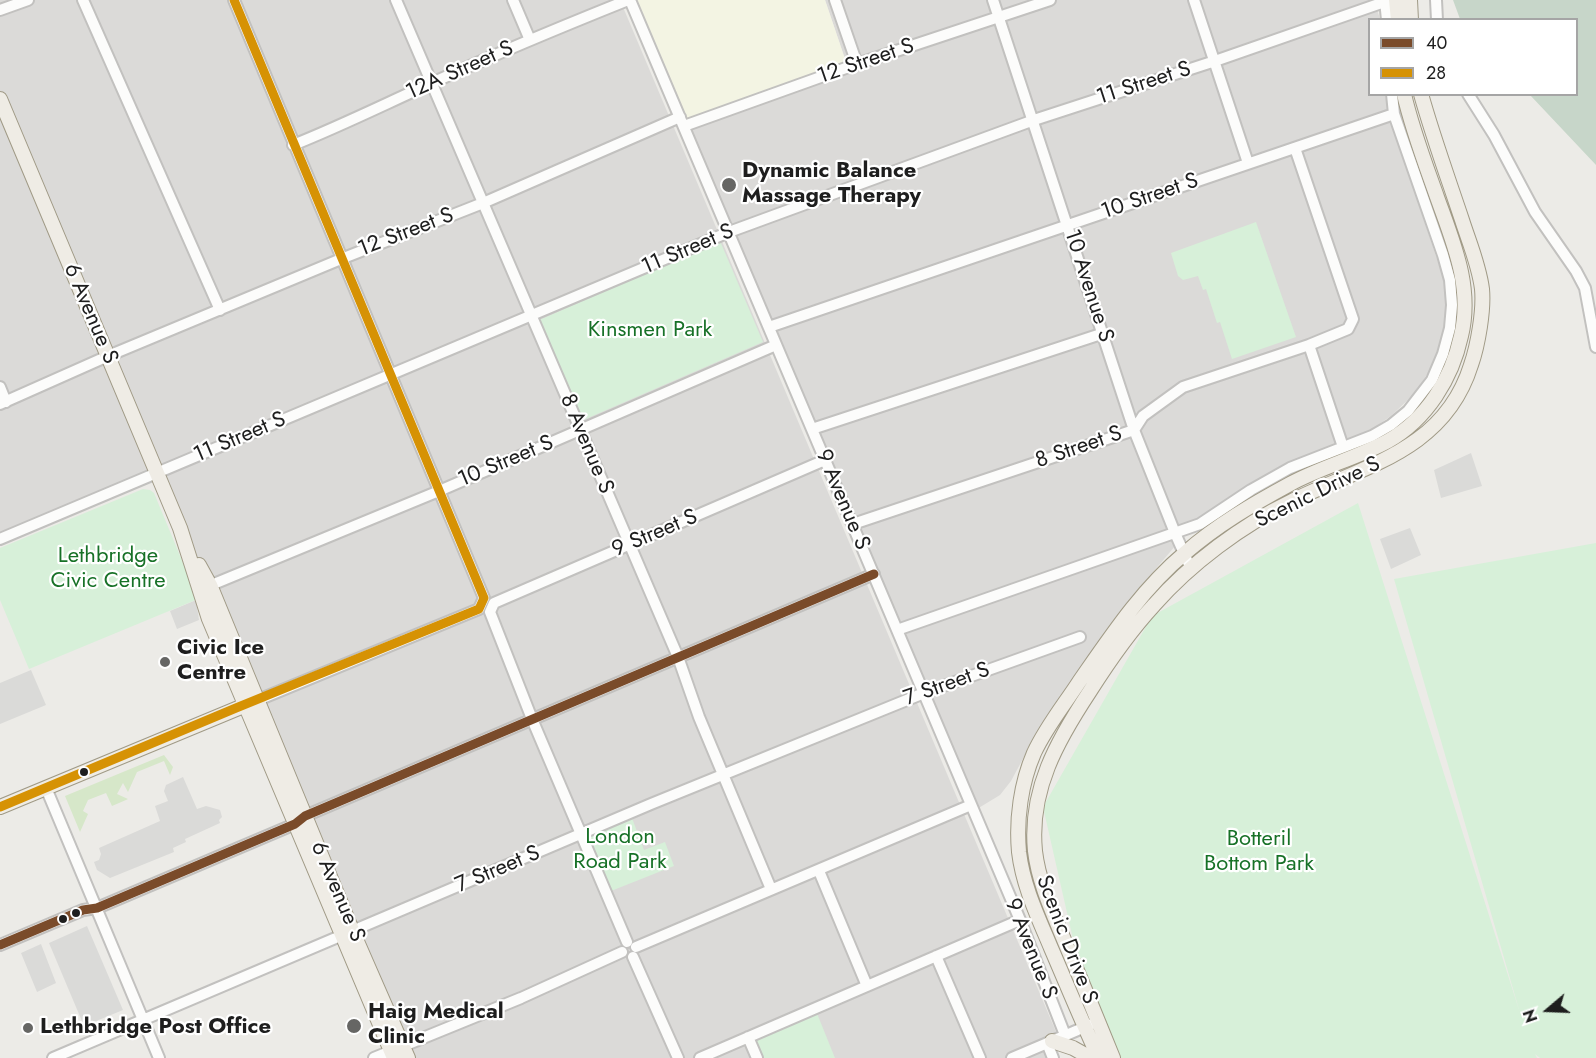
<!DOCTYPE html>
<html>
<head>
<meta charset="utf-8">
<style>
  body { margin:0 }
  #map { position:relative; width:1596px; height:1058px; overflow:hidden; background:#ecebe7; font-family:Jost,sans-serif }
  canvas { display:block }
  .legend { position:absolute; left:1368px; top:18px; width:210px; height:78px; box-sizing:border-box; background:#fff; border:2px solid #a5a5a5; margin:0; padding:8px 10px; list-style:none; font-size:18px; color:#1e1e1e }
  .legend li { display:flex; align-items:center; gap:12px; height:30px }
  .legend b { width:30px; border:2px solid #a5a5a5 }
  .north { position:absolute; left:1518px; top:980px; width:60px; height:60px; -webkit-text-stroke:4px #fff; paint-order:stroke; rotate:251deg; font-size:16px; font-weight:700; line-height:24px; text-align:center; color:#1e1e1e }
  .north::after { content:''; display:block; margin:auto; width:21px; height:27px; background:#1e1e1e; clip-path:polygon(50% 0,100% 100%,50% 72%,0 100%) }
</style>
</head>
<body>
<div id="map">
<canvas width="1596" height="1058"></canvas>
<ul class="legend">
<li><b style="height:8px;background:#7a4b2a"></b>40</li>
<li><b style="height:8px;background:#d69204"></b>28</li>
</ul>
<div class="north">N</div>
</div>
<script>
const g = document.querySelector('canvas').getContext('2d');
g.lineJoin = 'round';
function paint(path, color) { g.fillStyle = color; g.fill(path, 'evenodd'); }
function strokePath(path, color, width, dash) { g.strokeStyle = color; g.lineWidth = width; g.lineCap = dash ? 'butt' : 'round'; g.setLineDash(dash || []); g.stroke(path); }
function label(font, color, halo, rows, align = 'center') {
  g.font = font + ' Jost,sans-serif'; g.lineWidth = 4.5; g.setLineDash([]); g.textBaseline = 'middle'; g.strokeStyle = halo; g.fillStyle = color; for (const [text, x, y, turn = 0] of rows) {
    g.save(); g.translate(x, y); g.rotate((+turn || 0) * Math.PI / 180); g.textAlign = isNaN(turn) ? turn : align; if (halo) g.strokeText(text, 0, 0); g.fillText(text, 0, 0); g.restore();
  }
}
const residential = new Path2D(`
  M0,0h620l442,1046 -6,4 3,8h-646l-202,-472 -10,3 -44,-116 -157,66z
  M825,0h549l6,19 -10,1v74l15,1 7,29 52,156 3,30 -5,30 -11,28 -15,24 -24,23 -18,13 -85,37 -46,24 -45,30 -61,72 -35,47 -62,89 -29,54 -11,14 -23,14 -289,-688 157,-62z`);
const education = new Path2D(`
  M637,0h188l20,59v5l-157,57z`);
const religious = new Path2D(`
  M1471,453l11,33 -41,12 -7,-28z
  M1410,528l11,27 -30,14 -11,-30z
  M196,600l3,20 -22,9 -7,-18z
  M31,670l15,35 -46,19v-41z
  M183,777l14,32 9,-3 14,4 2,7 -3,3 1,3 -35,16 1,3 -13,6 1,4 -64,26 -13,-8 -3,-8 5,-2 2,-6 -2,-6 61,-27 -5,-15 13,-5 -4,-10 2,-6z
  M87,926l36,84 -39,16 -35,-83z
  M41,944l15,39 -19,9 -16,-39z`);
const grass = new Path2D(`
  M164,755l9,12 -3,8 -6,-14 -27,11 -9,20 -5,-9 -6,11 11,5 -2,1 -14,6 -6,-13 -18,7 -5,11 5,3 -8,18 -15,-36z`);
const cemetery = new Path2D(`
  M1453,0h143v165l-66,-70 46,-1v-74l-116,-1z`);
const park = new Path2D(`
  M1256,222l40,115 -64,22 -12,-37 -3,1 -11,-34 -3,1 -5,-14 -15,4 -5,-4 -7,-23z
  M720,241l43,101 -182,79 -44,-100z
  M143,489l7,1 4,3 44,106 -169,70 -29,-69v-52z
  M1358,503l162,510 -126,-434 202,-36v515h-56l-5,-4 2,4h-437l-57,-251 109,-191z
  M632,818l12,32 21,-8 9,24 -63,25 -22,-56z
  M816,1011l19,47h-72l-8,-20z`);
const minor = new Path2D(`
  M83,0l137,310
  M234,0l250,598 -5,11 -221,91
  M396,0l282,657 21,60 72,172
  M513,0l17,40
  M630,0l390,920 45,115
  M835,0l22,64
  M993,0l141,430 41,103 16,36
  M1194,0l54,163
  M1385,0l2,20
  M1436,0l1,20
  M0,10l28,-10
  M1468,94l26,41 41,77 41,59 9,17 11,59
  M684,126l173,-62 193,-64
  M293,145c48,-19 94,-42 141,-63 64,-29 129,-56 194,-82
  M769,327l625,-213
  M1309,345l34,102
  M0,387l6,15
  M0,404l108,-48 233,-97 142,-56 197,-86
  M812,429l292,-96
  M853,524l281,-94 9,-14 40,-29 126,-42 39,-16 5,-10 -58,-171
  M0,539l729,-307 305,-112 181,-59 175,-61
  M204,588l235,-97 337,-146
  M897,630l303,-106 51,-34 39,-22 82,-32 19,-11 17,-14 24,-31 11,-26 7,-26 2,-23 -2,-25 -7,-25 -49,-141 -2,-20
  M46,788l113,270
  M819,871l48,115
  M627,942l-95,-223 -42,-107 4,-9 331,-143
  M0,945l83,-35 14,-2 198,-84 10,-8 569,-242
  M636,947l335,-142
  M936,956l44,102
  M633,957l45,101
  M748,1037l9,21
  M1047,1043l6,15
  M53,1058l598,-254 273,-111 156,-56
  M374,1058l147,-60 101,-46
  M700,1058l320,-138
  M1012,1058l80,-34`);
const major = new Path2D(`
  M1396,0l2,20
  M1410,0l1,20
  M0,99l180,429 29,91 185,439
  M199,565l11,20 142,345 56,128
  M0,807l253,-105
  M1052,1041l21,7 18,10
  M1099,1058c-17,-36 -32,-73 -48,-110 -13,-31 -28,-62 -32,-96 -3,-33 2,-69 15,-99 12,-26 30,-48 45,-71 32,-46 63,-93 106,-129 32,-28 68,-49 105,-69 31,-17 67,-26 98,-43 39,-22 64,-63 73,-105 12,-49 -8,-94 -24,-139 -12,-34 -25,-68 -33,-103
  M1113,1058c-15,-37 -30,-74 -46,-111 -12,-30 -28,-62 -32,-96 -6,-61 22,-110 55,-160 19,-30 40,-60 64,-86 36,-41 88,-80 138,-104 70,-35 152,-49 179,-136 7,-20 13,-55 11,-76 -3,-24 -13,-47 -20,-69 -14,-42 -29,-83 -41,-126`);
const bus1 = new Path2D(`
  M0,945l83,-35 14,-2 198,-84 10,-8 569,-242`);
const bus2 = new Path2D(`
  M0,807l236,-99 243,-99 5,-11 -250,-598`);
const markers = [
  [729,185,8,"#666664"],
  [165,662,6,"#666664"],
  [84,772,5,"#1e1e1e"],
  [76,913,5,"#1e1e1e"],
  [63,919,5,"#1e1e1e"],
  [354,1026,8,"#666664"],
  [28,1028,6,"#666664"]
];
const streetNames = [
  ["12 Street S",866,62,-19],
  ["12A Street S",460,71,-24],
  ["11 Street S",1144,84,-18],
  ["10 Street S",1150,197,-19],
  ["12 Street S",406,233,-21],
  ["11 Street S",688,250,-23],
  ["10 Avenue S",1088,286,72],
  ["6 Avenue S",90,314,67],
  ["11 Street S",240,438,-23],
  ["8 Avenue S",586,444,67],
  ["8 Street S",1079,448,-19],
  ["10 Street S",506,462,-23],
  ["Scenic Drive S",1318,493,-26],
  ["9 Avenue S",842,500,67],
  ["9 Street S",655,534,-23],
  ["7 Street S",947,685,-20],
  ["7 Street S",498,870,-23],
  ["6 Avenue S",337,892,67],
  ["Scenic Drive S",1066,940,69],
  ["9 Avenue S",1030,949,68]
];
const poiNames = [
  ["Dynamic Balance",742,172],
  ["Massage Therapy",742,197],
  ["Civic Ice",177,649],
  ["Centre",177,674],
  ["Haig Medical",368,1013],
  ["Clinic",368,1038],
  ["Lethbridge Post Office",40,1028]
];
const parkNames = [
  ["Kinsmen Park",650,331],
  ["Lethbridge",108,557],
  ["Civic Centre",108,582],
  ["London",620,838],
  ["Road Park",620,863],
  ["Botteril",1259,840],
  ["Bottom Park",1259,865]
];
paint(residential, '#dbdad8');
paint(education, '#f3f4e3');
paint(religious, '#dadad8');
paint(grass, '#d6e7c9');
paint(cemetery, '#c7d6c9');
paint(park, '#d7f0d9');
strokePath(minor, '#c2c1bf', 14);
strokePath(major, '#a09a86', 16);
strokePath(minor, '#fcfcfb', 10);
strokePath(major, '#efece5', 14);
strokePath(bus1, '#7a4b2a', 9);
strokePath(bus2, '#d69204', 9);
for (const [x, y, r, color] of markers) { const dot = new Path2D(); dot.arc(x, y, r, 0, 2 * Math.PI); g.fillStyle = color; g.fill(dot); strokePath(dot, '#fff', 2); }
label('22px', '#1e1e1e', '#fff', streetNames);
label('bold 22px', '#1e1e1e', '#fff', poiNames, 'left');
label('22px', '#177127', '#fff', parkNames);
</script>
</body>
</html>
